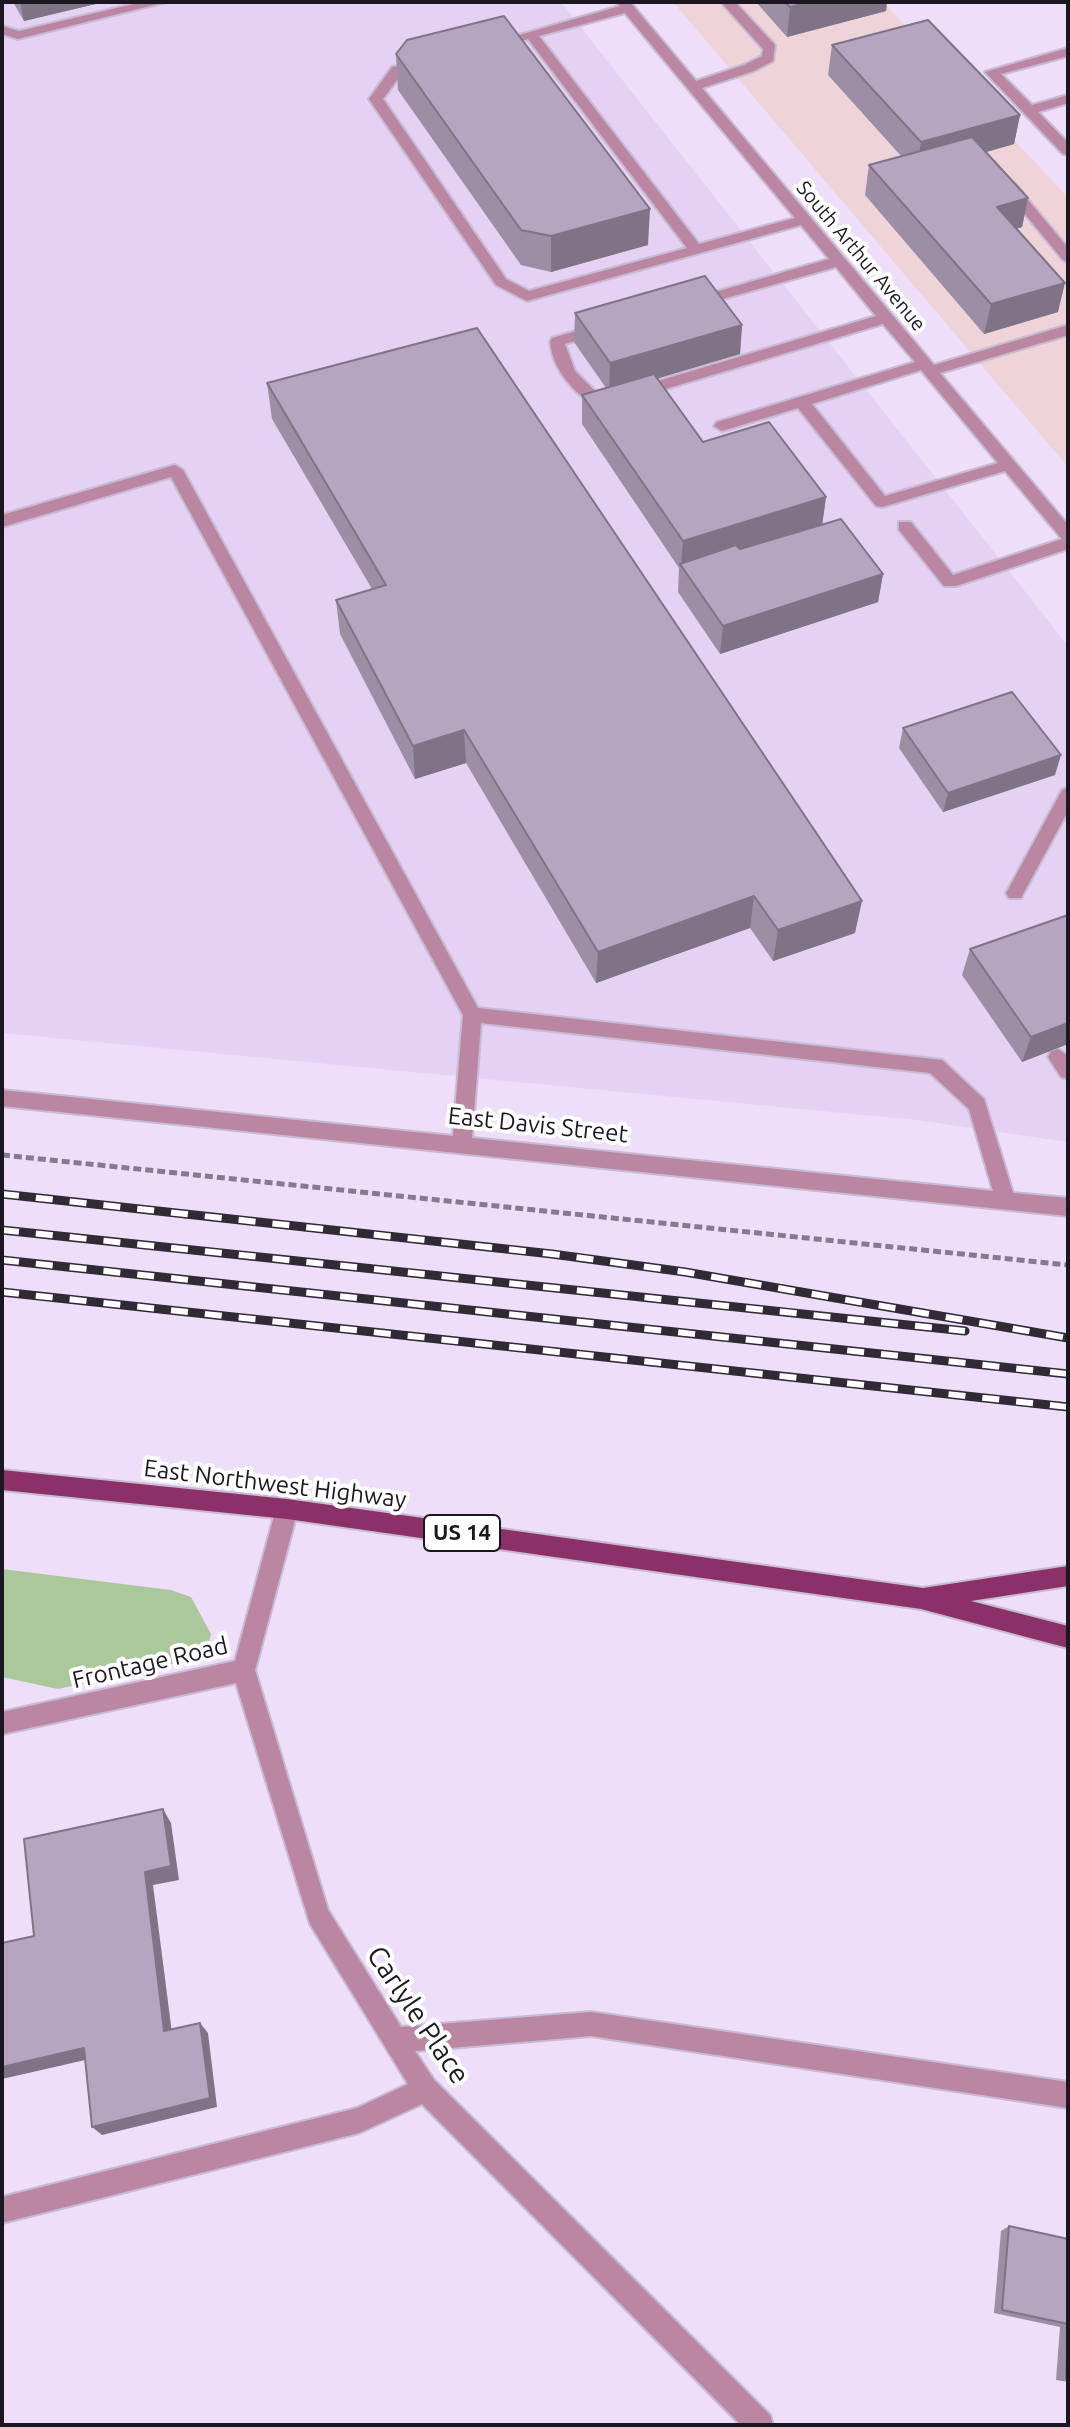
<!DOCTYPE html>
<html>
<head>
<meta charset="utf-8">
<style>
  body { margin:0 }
  #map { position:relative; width:1070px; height:2427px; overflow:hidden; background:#eedefa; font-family:Ubuntu,sans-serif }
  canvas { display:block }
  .frame { position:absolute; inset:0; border:4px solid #1c1620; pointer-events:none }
</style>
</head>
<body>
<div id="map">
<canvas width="1070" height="2427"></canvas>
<div class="frame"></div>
</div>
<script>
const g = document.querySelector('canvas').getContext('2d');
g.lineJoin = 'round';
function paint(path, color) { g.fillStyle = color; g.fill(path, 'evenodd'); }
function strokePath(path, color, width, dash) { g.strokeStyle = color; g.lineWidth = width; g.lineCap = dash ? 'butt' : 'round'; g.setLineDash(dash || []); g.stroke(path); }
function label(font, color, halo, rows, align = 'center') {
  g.font = font + ' Ubuntu,sans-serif'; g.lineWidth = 8; g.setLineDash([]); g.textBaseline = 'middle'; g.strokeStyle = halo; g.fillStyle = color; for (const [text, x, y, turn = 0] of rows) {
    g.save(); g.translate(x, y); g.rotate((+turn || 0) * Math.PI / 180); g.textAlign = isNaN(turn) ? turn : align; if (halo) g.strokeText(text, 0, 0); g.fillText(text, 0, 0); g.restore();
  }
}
const commercial = new Path2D(`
  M673,2h210l185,195v270z`);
const built = new Path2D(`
  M2,2h559l507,644v496l-151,-22 -915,-87z`);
const green = new Path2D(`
  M2,1569l169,21 20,7 20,37 -4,16 -22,11 -127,28 -56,-12z`);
const path = new Path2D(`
  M2,1155l1066,110`);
const minor = new Path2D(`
  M142,2h24l-148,37 -16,-5v-8l17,5z
  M616,2h14l66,79 48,-16 18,-9 1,-7 -42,-47h14l40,43 -2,16 -19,10 -52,17 232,277 134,-40v10l-128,38 128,152v24l-112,37h-12l-45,-56v-8h12l42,53 109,-36 -57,-68 -123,36 -6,-1 -78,-98 -76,23 -8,-5 3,-4 198,-60 -32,-38 -261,78 -32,1c-21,-16 -38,-36 -40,-62l2,-3 48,-14 5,2v6l-40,12 10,27 23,23 23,-2 255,-76 -40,-49 -138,39h-10v-6l141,-41 -28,-34 -274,76 -31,-16 -127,-186 23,-32 34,-7v6l-24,7 -19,26 123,180 23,12 158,-43 -159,-209 -33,9 -7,-4 132,-38zM625,13l170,205 -96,26 -160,-208zM921,370l77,93 -113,33 -73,-92z
  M1068,48v8l-67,18 31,31 36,-10v8l-30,9 30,31v12l-5,-1 -78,-82z
  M1009,182l5,1 54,65v14l-5,-2 -59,-71 -2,-3z
  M175,465l8,5 295,538 464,52 42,39 29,94 55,5v18l-1066,-110v-16l451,46 10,-121 -292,-538 -169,50v-12zM481,1023l449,50 39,36 24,82 -521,-53z
  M1068,788v23l-47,87h-12l-3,-5 3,-5 53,-98z
  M1058,1049l10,7v23l-7,-2 -13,-20 3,-6z
  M287,1499l8,3 3,7 -43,161 73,240 73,117 190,-15 477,70v26l-477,-72 -176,15 19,29 336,335 3,10h-32l-319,-321 -63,29 -357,90v-26l355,-89 51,-24 -98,-160 -74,-241 -234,51v-22l233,-51 41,-152 3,-7z`);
const major = new Path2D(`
  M2,1470l285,29 636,89 145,-22v20l-97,15 97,25v22l-147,-39 -634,-90 -285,-29z`);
const rail = new Path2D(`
  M2,1194l550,60 133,18 383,66
  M2,1230l963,101
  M2,1260l1066,114
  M2,1292l1066,115`);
const wall = new Path2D(`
  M13,2h91l-80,19z
  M756,2h131l-1,9 -99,26z
  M832,45l188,70 -6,29 -28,8 42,46 -6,29 -6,2 42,83 -74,22 -119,-139 4,-30 32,-9 -73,-81z
  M396,54l252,191 -97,27 -30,-7 -123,-175z
  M575,313l167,12 -2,29 -82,24 45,64 123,55 -4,28 61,49 -5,28 -158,52 -42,-62 1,-24 -97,-144v-29l24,-7 -32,-46z
  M267,383l588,550 -82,28 -23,-33 -154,55 -130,-220 -51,16 -75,-145 -4,-34 36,-11 -100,-170z
  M903,728l152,47 -112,37 -44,-64z
  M1068,915v129l-46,18 -60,-87 8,-26z
  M1009,2226l59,13v143l-12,-2 4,-53 -66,-14 7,-82z`);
const shadedWall = new Path2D(`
  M20,2h84l-80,19z
  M810,2h77l-1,9 -99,26 3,-30z
  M1020,115l-6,29 -98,28 5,-30z
  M1028,198l-6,29 -32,10 7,-30z
  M650,209l-2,36 -97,27v-36z
  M1065,283l-7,29 -74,22 7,-30z
  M742,325l-2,29 -131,39 1,-30z
  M826,497l-4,29 -141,40 2,-25z
  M883,574l-5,28 -158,52 3,-28z
  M464,730l2,33 -51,16 -2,-33z
  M1061,755l-6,20 -112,37 5,-19z
  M754,896l-4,32 -154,55 2,-31z
  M862,901l-7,32 -82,28 5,-31z
  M1068,1023v21l-46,18 9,-25z
  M163,1809l8,14 8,57 -26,5 20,156 -9,-10 -19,-159z
  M200,2023l8,10 9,74 -115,28 -10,-8z
  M84,2048l10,10 -92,21v-12z`);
const building = new Path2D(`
  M785,2h25l-20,5z
  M504,16l146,193 -99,27 -30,-6 -125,-176 11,-14z
  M928,20l92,95 -99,27 -89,-97z
  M972,137l56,61 -31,9 68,76 -74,21 -122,-139z
  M705,276l37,49 -132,38 -35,-50z
  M477,328l385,573 -84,29 -24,-34 -156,56 -134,-222 -51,16 -77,-146 50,-15 -119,-202z
  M654,374l49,68 66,-20 57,75 -143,44 -101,-146z
  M841,519l42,55 -160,52 -43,-62 56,-19 4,4z
  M1012,692l49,63 -113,38 -45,-65z
  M1068,915v108l-37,14 -61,-88z
  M163,1809l8,57 -26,6 19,159 36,-8 10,75 -118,29 -8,-79 -82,19v-124l32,-7 -10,-97z
  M1009,2226l59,13v85l-66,-14z
  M1068,2339v40l-2,-1z`);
const farStreetnames = [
  ["South Arthur Avenue",861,256,50]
];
const shields = [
  [462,1533,76]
];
const shieldNames = [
  ["US 14",462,1533]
];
const streetNames = [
  ["East Davis Street",538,1125,6],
  ["East Northwest Highway",275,1484,7],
  ["Frontage Road",150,1663,-13]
];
const nearStreetnames = [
  ["Carlyle Place",418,2015,56]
];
paint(commercial, '#eed4d8');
paint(built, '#e5d1f3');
paint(green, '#abc89c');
strokePath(minor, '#c8bad3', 4);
strokePath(major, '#c8bad3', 4);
strokePath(path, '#867b8e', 5, [8, 4]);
paint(minor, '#ba86a1');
paint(major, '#8c3168');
strokePath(rail, '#312a36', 9);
strokePath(rail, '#fff', 6, [17]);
paint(wall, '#9c8ea5');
paint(shadedWall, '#7f7486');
paint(building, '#b5a5c0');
strokePath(building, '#7f7486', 2);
label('20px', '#1c1620', '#fff', farStreetnames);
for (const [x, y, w] of shields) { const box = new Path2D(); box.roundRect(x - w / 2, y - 18, w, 36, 6); g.fillStyle = '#fff'; g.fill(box); strokePath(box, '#1c1620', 2); }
label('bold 22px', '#1c1620', null, shieldNames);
label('24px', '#1c1620', '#fff', streetNames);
label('28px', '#1c1620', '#fff', nearStreetnames);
</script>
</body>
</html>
